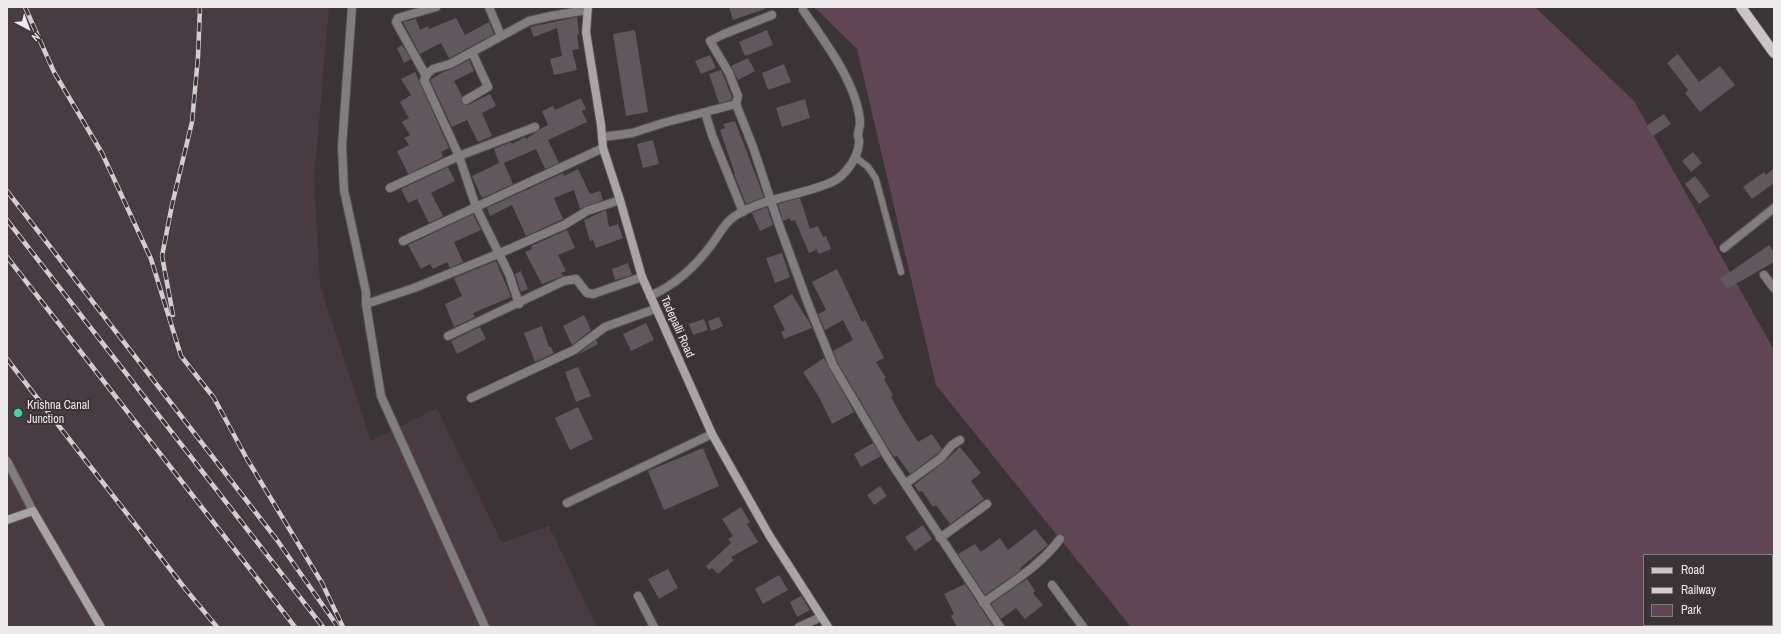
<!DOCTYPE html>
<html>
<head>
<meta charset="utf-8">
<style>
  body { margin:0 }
  #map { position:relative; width:1781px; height:634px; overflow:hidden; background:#3b3437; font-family:"Archivo Narrow",sans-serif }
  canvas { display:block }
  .frame { position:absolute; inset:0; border:8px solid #eee9eb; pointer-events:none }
  .legend { position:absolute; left:1643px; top:554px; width:130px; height:72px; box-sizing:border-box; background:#3b3437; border:1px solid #837c7f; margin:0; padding:5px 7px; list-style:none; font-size:12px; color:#eee9eb }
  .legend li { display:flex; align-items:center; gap:8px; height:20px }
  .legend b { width:20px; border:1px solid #837c7f }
  .north { position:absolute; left:8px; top:8px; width:40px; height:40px; -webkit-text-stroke:3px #3b3437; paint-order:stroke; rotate:139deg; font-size:11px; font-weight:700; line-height:16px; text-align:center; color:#eee9eb }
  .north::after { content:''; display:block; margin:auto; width:14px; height:18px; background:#eee9eb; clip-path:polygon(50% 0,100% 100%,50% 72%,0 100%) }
</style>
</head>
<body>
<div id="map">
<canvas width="1781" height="634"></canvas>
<div class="frame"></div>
<ul class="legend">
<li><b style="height:5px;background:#cac3c7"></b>Road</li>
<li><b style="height:5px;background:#d2cdcf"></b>Railway</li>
<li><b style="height:11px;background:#604554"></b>Park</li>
</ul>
<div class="north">N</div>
</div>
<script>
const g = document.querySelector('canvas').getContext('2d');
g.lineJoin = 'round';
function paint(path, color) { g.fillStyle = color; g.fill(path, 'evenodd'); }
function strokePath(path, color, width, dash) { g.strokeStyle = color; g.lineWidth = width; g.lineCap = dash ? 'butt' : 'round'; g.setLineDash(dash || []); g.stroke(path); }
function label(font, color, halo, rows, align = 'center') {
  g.font = font + ' "Archivo Narrow",sans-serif'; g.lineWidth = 4; g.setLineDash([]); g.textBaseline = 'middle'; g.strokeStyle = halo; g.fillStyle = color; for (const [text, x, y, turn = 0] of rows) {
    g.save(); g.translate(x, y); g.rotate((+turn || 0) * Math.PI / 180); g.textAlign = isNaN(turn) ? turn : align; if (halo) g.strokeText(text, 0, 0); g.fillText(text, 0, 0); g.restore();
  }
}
const built = new Path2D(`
  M7,7h322l-15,171 6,107 51,156 66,-33 65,135 47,-17 48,101h-590z`);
const green = new Path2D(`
  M814,7h721l99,94 140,249v277h-643l-195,-242 -79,-336zM1644,555h128v70h-128z`);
const building = new Path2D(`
  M729,7h36v2l-32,11z
  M577,17l2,17 -2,1 2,14 -7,1 5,20 -23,5 -4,-16 12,-3 -5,-28 -23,9 -4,-10z
  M456,18l9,17 24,-13 5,12 -45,24 -8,-15 -21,11 -17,-32 13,-3 4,11 8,-4 1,3z
  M635,30l13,82 -22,4 -13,-82z
  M767,30l6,15 -28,11 -6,-14z
  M402,45l9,14 -7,4 -7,-15z
  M1678,54l21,28 21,-16 15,19 -35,27 -15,-19 3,-3 -21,-27z
  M710,55l6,13 -15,6 -6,-13z
  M748,58l7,13 -17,9 -7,-14z
  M469,60l5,11 -20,10 8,15 -1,6 3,3h4l22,-11 6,12 -14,7 10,23 -14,6 -11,-22 -15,7 -22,-47 13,-8 9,-3z
  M784,64l7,18 -23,8 -6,-17z
  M721,70l11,27 -1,3 -12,3 -10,-29z
  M415,72l34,76 -8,4 2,5 -35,17 -11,-23 12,-6 -5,-7 6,-3 -8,-13 7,-4 -9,-16 11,-7 -10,-16z
  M581,98l5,11 -4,2 5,11 -39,18 11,23 -14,6 -9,-20 -32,14 9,21 -31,14 -10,-22 27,-13 -5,-14 17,-7 1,2 13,-7 1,2 16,-11 6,-3 -6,-14 11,-5 2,4z
  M805,99l5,19 -28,9 -6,-19z
  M1664,114l7,10 -18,12 -7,-10z
  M735,121l29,76 -18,7 -12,-30h1l-15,-44 5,-2 -2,-4z
  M653,140l6,24 -16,4 -6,-24z
  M1693,152l9,11 -11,9 -9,-11z
  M448,167l7,14 -24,12 12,23 -14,7 -12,-24 -9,4 -7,-14z
  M1774,168v15l-22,16 -9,-12 21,-15 2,3z
  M578,169l12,25 10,-3 3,9 -23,9 -6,-19 -20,8 9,21 -37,17 -14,-31 -22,11 -3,-8 76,-35 1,3z
  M1695,176l15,20 -11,8 -14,-20z
  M800,198l10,31 8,-3 5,11 3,-1 5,13 -12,5 -4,-8 1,4 -7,3 -14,-33 -4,1 -1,-3 -7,3 -5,-17z
  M767,207l6,18 -13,6 -8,-18z
  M606,210l3,17 9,-3 5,14 -27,10 -3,-8 -3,1 -6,-21z
  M473,214l8,16 -27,12 9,20 -13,6 -3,-6 -14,7 -3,-5 -9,5 -13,-24z
  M567,230l8,18 -17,7 8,16 -5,2 2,3 -21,8 -17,-32 7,-3 -1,-3z
  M1769,245l5,7v10l-47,27 -7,-10z
  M782,253l8,24 -15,6 -9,-25z
  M496,261l15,36 -38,16 2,4 -21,10 -9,-23 17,-8 -8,-18z
  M628,263l4,12 -17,5 -3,-11z
  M837,269l25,53 3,-2 19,38 -8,4 10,16 -2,1 9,16 -2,2 11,20 16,25 14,-8 10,15 -5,5 -27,20 -13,-18 -3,1 -4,-6 -52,-88 -5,-12 20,-11 -10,-20 -18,10 -7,-16 8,-4 -14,-28z
  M521,271l7,18 -7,3 -6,-18z
  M792,294l15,25h1l4,9 -28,11 -3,-7 4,-2 -12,-24z
  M584,315l7,15 -19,15 -9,-19z
  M719,317l4,9 -12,5 -3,-10z
  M704,319l4,11 -15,5 -4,-11z
  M646,323l8,17 -23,11 -8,-17z
  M542,326l7,21h2l3,6 -19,9 -11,-29z
  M480,327l6,12 -29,15 -6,-13z
  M596,340l2,4 -21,11z
  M824,358l30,54 -22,12 -13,-27 -16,-25z
  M578,367l13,29 -15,6 -11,-30z
  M578,407l15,32 -23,11 -15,-32z
  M873,443l8,13 -20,11 -7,-13z
  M960,447l21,26 -10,8 13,18 -34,25 -14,-19 -3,2 -11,-16 -3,1 -5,-7 30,-23z
  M703,448l16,38 -55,24 -16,-39z
  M880,486l7,10 -13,9 -7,-10z
  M741,507l9,15 -3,2 11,18 -27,15 3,3 -16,14 -6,-6 -3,2 -3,-4 25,-23 -3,-4 5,-3 -11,-17z
  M923,525l9,14 -17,12 -10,-14z
  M1035,529l13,16 -28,23 1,2 -36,25 -27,-41 17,-10 6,8 19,-14 8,12z
  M668,569l10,19 -19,11 -11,-20z
  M779,575l9,15 -25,14 -8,-15z
  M1027,579l8,12 -2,2 10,12 -18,14 -9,-11 -15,11 -10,-15z
  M965,584l27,41 -3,2h-32l-6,-11 3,-2 -10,-20z
  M801,596l9,14 -13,7 -7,-15z`);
const lane = new Path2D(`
  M855,157l13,10 8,12 25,93`);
const street = new Path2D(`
  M352,7l-10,139 2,44 22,102v12l15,92 104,231
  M489,7l12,29
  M772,15l-48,19 -14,7 19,32 9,23 -2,8 17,43 25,75 29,79 26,64 55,93 112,169
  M426,76l-30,-54 2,-4 38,-11
  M466,100l22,-13 -16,-35
  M705,112l7,23 31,77
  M603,137l29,-4 31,-10 73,-19
  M390,188l69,-32 76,-29
  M403,241l200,-93
  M1724,248l50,-40
  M1764,275l10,13
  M650,296c25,-11 46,-30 62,-52 7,-9 12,-21 23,-28 29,-19 66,-20 97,-34 13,-6 26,-24 27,-39 1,-2 -1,-5 -1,-8 0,-4 2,-8 2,-12 -2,-39 -36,-82 -57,-113
  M366,304l48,-16 84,-34 66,-29 23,-14 33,-11
  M519,304l-10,-30 -33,-67 -17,-51 -35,-76 4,-7 5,-4 17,-5 79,-43 22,-5 36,-6
  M448,336l116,-55 12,-2 11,14 6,1 49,-17
  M471,398l103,-48 31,-23 50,-18
  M7,461l26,50
  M905,484l36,-26 11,-13 8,-5
  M567,503l145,-69
  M940,538l47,-34
  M1052,585l31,42
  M638,596l16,31
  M983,603c27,-19 57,-37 77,-64
  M799,627l22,-10`);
const secondary = new Path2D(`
  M588,7l-2,25 15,93 2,23 17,52 22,77 70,157 57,101 59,92
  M7,520l26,-9 68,116`);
const primary = new Path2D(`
  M1741,7l33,46`);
const rail = new Path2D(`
  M25,7l29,65 48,81 49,106 30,97 33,42 33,61 75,124 21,44
  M7,191l270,349 61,87
  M7,220l316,407
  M7,257l288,370
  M173,315l-11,-59 10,-51 20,-83 6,-65 2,-50
  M7,359l180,232 30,36`);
const markers = [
  [18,413,5,"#43d4a0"]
];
const streetNames = [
  ["Tadepalli Road",677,327,66]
];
const poiNames = [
  ["Krishna Canal",27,406],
  ["Junction",27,420]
];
paint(built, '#483b42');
paint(green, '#604554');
paint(building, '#60585c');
strokePath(lane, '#585154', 8);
strokePath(street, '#585154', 10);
strokePath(secondary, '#585154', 10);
strokePath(primary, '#585154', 12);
strokePath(lane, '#807d7f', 6);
strokePath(street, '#807d7f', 8);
strokePath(secondary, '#aaa4a7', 8);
strokePath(primary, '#cac3c7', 10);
strokePath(rail, '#d2cdcf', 4.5);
strokePath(rail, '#3b3437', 3, [9]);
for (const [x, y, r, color] of markers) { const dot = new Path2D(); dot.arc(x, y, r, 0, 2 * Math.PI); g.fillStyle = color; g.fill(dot); strokePath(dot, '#3b3437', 1.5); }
label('12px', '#eee9eb', '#3b3437', streetNames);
label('12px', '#eee9eb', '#3b3437', poiNames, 'left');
</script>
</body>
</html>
